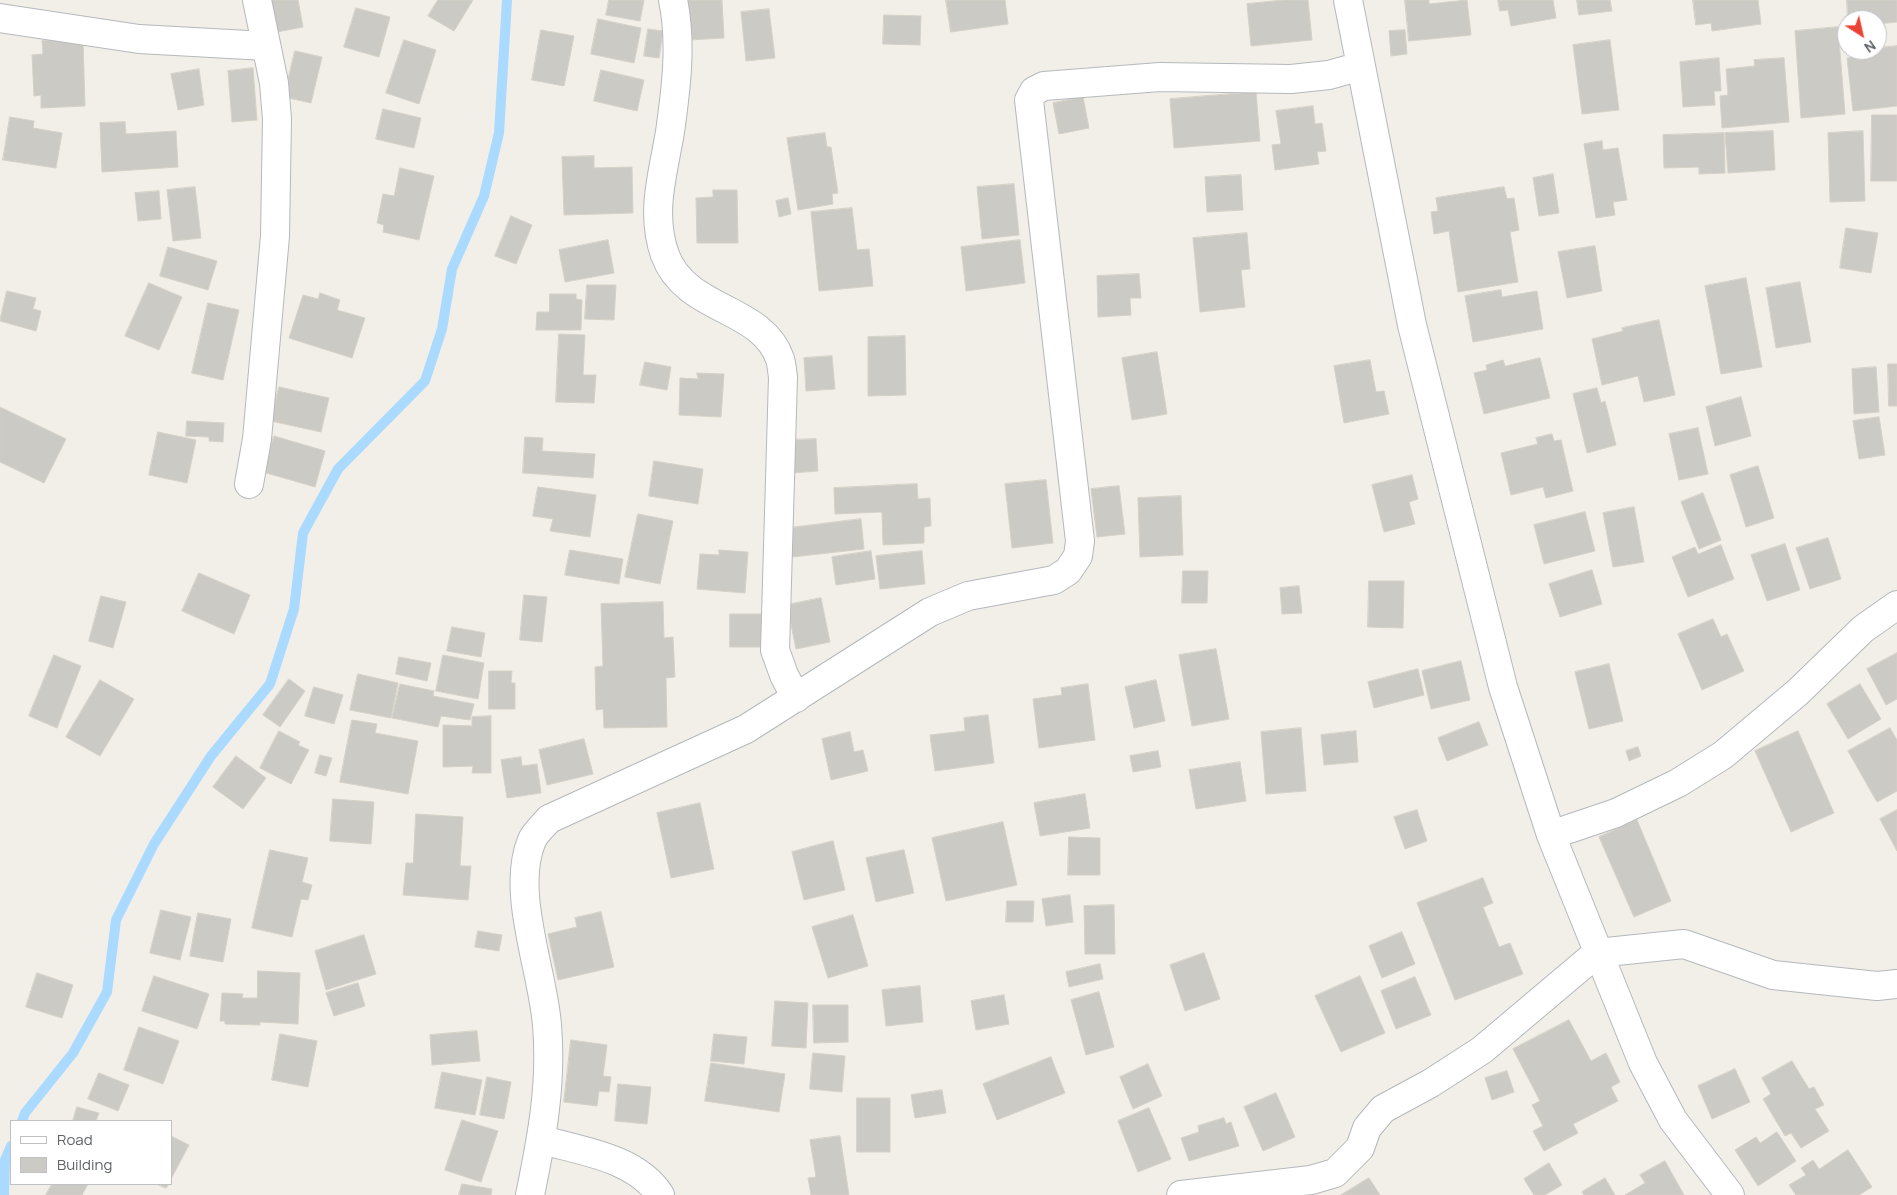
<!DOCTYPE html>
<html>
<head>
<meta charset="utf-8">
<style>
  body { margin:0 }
  #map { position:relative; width:1897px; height:1195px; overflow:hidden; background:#f1efe8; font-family:Manrope,sans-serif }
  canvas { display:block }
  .legend { position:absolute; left:10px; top:1120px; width:162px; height:65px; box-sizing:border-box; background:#fff; border:1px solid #bfc1c3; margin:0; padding:6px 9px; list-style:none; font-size:15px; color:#5f6368 }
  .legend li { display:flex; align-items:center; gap:10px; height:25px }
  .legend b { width:25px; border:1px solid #bfc1c3 }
  .north { position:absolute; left:1837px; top:10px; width:50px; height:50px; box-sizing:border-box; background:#fff; border:1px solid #bfc1c3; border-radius:50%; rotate:145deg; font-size:14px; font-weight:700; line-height:20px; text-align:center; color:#5f6368 }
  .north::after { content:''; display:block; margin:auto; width:18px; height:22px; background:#ea4335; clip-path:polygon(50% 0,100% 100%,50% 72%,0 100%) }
</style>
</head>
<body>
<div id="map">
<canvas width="1897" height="1195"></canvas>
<ul class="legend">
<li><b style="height:6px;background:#fff"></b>Road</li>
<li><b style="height:14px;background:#cccac5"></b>Building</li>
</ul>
<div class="north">N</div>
</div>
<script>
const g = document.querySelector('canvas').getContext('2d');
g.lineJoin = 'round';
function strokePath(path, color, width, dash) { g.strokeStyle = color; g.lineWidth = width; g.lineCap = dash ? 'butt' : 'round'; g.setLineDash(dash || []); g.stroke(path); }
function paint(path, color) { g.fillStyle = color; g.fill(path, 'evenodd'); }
const stream = new Path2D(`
  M22,1121l3,-8 48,-60 34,-61 9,-72 38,-76 57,-88 59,-72 24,-75 9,-76 35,-64 87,-88 17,-52 10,-60 32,-73 15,-63 8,-133
  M4,1195l1,-35 6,-14`);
const building = new Path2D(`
  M266,0h32l5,27 -31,6z
  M438,0h35l-19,31 -26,-15z
  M609,0h35l-4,21 -34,-6z
  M687,0h35l2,38 -35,2z
  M946,0h59l3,24 -57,8z
  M1284,0h24l4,40 -61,6 -4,-42z
  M1405,0h24v4l38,-4 4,35 -62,6z
  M1498,0h55l3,18 -45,8 -3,-16 -8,1z
  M1577,0h33l2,11 -33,4z
  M1693,0h65l3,24 -49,7 -1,-8 -15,2z
  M1847,0h50v22l-20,2v-4h-29z
  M356,8l34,9 -11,40 -35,-10z
  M769,9l6,49 -29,3 -5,-49z
  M884,15l37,1 -1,29 -37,-1z
  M598,19l43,9 -7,35 -43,-9z
  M1838,27l7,87 -44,4 -6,-87z
  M648,29l15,2 -4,27 -15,-2z
  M541,30l33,6 -10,50 -32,-6z
  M1405,30l2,24 -16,2 -2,-25z
  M83,39l2,67 -44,2v-13l-7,1 -2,-41 11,-1 -1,-13z
  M404,40l32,10 -17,54 -33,-11z
  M1610,40l9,70 -37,4 -9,-69z
  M1897,46v60l-44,5 -6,-53 14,-2 -1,-6h17v-2z
  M295,51l27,6 -11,46 -27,-6z
  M1719,58l2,33h-7l1,14 -32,2 -3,-45z
  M1784,58l5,64 -67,6 -2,-32 8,-1 -2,-26 29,-3 -1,-6z
  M253,68l4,52 -25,2 -4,-51z
  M199,69l5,36 -26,5 -7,-36z
  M601,70l43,10 -7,31 -43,-10z
  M1256,92l4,49 -86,7 -4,-49z
  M1083,97l6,31 -30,6 -6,-31z
  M1313,106l2,18 7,-1 4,28 -9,1 2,12 -44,6 -3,-25 9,-1 -5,-33z
  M383,109l38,9 -7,30 -38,-9z
  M1872,115h25v66h-26z
  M10,117l24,4 -1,7 29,5 -6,35 -53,-8z
  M125,122l1,12 50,-3 2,36 -76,5 -2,-49z
  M1773,131l2,39 -47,3 -3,-40z
  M1863,131l2,70 -35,1 -2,-69z
  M825,133l2,14h4l7,46 -6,1 1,10 -35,6 -11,-72z
  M1724,133l1,40 -26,1v-7l-35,1 -1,-33z
  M1602,141l1,9 15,-2 9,52 -14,2 2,13 -19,3 -12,-74z
  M594,156v12l38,-1 1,46 -69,2 -2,-58z
  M400,168l34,8 -15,64 -36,-8 1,-7 -7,-2 6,-29 11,2z
  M1553,174l6,39 -20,3 -6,-38z
  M1241,175l2,35 -36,2 -2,-35z
  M1014,184l5,51 -37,4 -5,-52z
  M195,187l6,51 -28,3 -6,-51z
  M1504,187l3,12 7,-1 5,32 -9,2 8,50 -60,10 -9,-61 -15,3 -3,-22 7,-1 -2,-13z
  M713,190h24l1,53h-41l-1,-45 17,-1z
  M159,191l2,28 -23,2 -3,-28z
  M788,198l3,16 -12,3 -3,-16z
  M852,208l5,42 12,-1 4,37 -54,5 -8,-79z
  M511,216l21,9 -16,39 -21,-8z
  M1846,228l32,5 -7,40 -31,-5z
  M1247,233l3,36 -9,1 4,37 -45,5 -7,-74z
  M608,240l6,33 -49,9 -6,-32z
  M1020,240l5,43 -59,8 -5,-44z
  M1595,246l7,45 -35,7 -9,-46z
  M168,247l49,14 -9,29 -48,-14z
  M1139,274l2,24h-11l1,17 -33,2 -1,-41z
  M1746,278l16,89 -41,7 -16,-88z
  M1800,282l11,60 -35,6 -10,-60z
  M149,283l33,14 -23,53 -34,-14z
  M587,285h29l-2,35 -29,-1z
  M1501,290l1,7 35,-6 6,38 -70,13 -8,-46z
  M7,291l29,7 -3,11 8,2 -5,20 -36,-10z
  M320,293l20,7 -3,10 28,8 -13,40 -63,-20 14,-43 15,4z
  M550,294h26v5l6,1 -1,30h-45l1,-18h12z
  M208,303l31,7 -16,70 -31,-7z
  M1659,320l16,75 -31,7 -6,-26 -36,9 -10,-46 31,-8 -1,-3z
  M559,334l26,1 -2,40h13l-2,28 -38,-1z
  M905,336l1,59 -38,1v-59z
  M1157,352l10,62 -35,6 -10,-62z
  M832,356l3,33 -29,2 -2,-33z
  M1540,358l10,40 -66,16 -10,-41 13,-3 -1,-5 17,-5 2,6z
  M1370,360l6,32 8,-1 5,23 -45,9 -10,-57z
  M645,362l26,5 -4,23 -27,-5z
  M1888,364h9v42h-8z
  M1876,367l3,45 -25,2 -2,-45z
  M697,373l27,1 -3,43 -42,-2 1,-37 18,1z
  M279,387l50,11 -8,34 -50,-11z
  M1597,388l4,15 4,-2 11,44 -29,8 -14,-59z
  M1741,397l10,39 -36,10 -9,-39z
  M0,407l66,32 -22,44 -44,-21z
  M1879,417l6,38 -26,4 -6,-38z
  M187,421l37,2 -1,19 -14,-1v-4l-23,-1z
  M1698,428l10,46 -29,6 -10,-46z
  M158,432l38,8 -9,43 -38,-8z
  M1552,434l2,7 7,-1 12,51 -27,7 -3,-11 -32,8 -10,-42 37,-9 -2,-6z
  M274,436l51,15 -10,36 -52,-15z
  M525,437l18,1 -1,13 53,3 -2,24 -70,-5z
  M816,439l2,32 -26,2 -3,-33z
  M654,461l49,8 -5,35 -49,-8z
  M1758,466l16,52 -28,9 -16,-52z
  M1412,475l6,24 -9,3 6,22 -31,8 -12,-47z
  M1046,480l7,63 -41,5 -7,-64z
  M917,484l1,15 12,-1 1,28 -7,1v16l-41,2 -1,-33 -47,2 -1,-26z
  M1119,486l6,48 -28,3 -6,-48z
  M538,487l58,8 -6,42 -40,-6 3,-12 -20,-3z
  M1703,493l18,47 -22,9 -18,-47z
  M1181,496l2,59 -43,2 -2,-59z
  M1634,507l10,55 -31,5 -10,-54z
  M1585,512l10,39 -51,13 -10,-39z
  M638,514l35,7 -13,63 -35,-7z
  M861,519l3,30 -72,8 -3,-29z
  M1828,538l13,41 -31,10 -14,-41z
  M1785,544l15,46 -33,11 -16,-46z
  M1721,545l13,34 -46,18 -16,-40 23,-10 3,7z
  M570,550l53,9 -4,25 -54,-9z
  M719,550l29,2 -3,41 -48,-4 3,-35 19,1z
  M871,551l4,28 -39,6 -4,-28z
  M922,551l3,33 -45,5 -4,-33z
  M1592,570l10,34 -42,13 -11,-33z
  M1183,571h25l-1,32h-25z
  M199,573l51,22 -16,39 -52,-23z
  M1369,581h35l-1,47 -35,-1z
  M1299,586l3,27 -20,1 -2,-26z
  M524,595l23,2 -5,45 -22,-2z
  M101,596l25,6 -13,46 -24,-7z
  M821,598l9,44 -34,7 -9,-44z
  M663,602l1,36 9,-1 2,40 -9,1 1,49 -63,1 -1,-19 -7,1 -1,-43 8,-1 -2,-62z
  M730,614h33v33h-33z
  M1713,619l8,18 6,-3 17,37 -42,19 -24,-56z
  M452,627l33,6 -4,24 -34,-6z
  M1216,649l13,70 -37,7 -13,-71z
  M1897,653v46l-11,6 -19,-36z
  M54,655l27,11 -24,62 -28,-12z
  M443,655l41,8 -6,36 -42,-8z
  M399,657l32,6 -4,18 -31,-7z
  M1461,661l9,39 -39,9 -9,-38z
  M1609,664l14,57 -34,8 -14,-57z
  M1418,669l6,26 -50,13 -6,-26z
  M489,671h23l-1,12h4v26h-26z
  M358,674l40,9 -7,35 -41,-8z
  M289,679l16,12 -25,36 -17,-12z
  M100,680l34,19 -34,57 -34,-19z
  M1156,680l9,41 -31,7 -9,-41z
  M400,684l34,7 -1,5 41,8 -4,16 -29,-4 -3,11 -46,-9z
  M1088,684l7,56 -56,8 -6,-49 29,-4 -1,-7z
  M1860,684l21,35 -33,20 -21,-35z
  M314,687l29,8 -9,29 -29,-8z
  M988,715l6,48 -59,8 -5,-36 35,-4 -1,-13z
  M491,716v57h-19l1,-7 -30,1v-42l29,1v-9z
  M352,720l25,4 -2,9 43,8 -10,53 -68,-12z
  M1479,722l9,23 -41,16 -9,-23z
  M1301,728l5,63 -40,3 -5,-62z
  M1890,728l7,12v51l-20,11 -29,-51z
  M279,731l21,11 -2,3 11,5 -18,34 -31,-16z
  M1356,731l2,31 -34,3 -3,-30z
  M1798,731l36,82 -43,19 -36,-81z
  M850,732l4,20 9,-2 5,21 -37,9 -9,-41z
  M584,739l9,35 -46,11 -8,-35z
  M1638,747l3,9 -12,5 -3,-10z
  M1158,751l3,16 -28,5 -3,-16z
  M320,755l12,3 -6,18 -11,-3z
  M236,756l30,22 -23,31 -30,-22z
  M521,757l1,9 15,-2 4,29 -34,5 -6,-38z
  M1240,762l6,39 -50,8 -7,-39z
  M1085,794l5,34 -50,8 -6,-33z
  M333,799l41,3 -3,42 -41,-3z
  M700,803l14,66 -43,9 -14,-65z
  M1417,810l10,31 -22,8 -11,-32z
  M1897,810v41l-17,-32z
  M416,814l47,3 -3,49h11l-3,34 -65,-5 3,-32h7z
  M1637,820l34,81 -37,16 -35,-80z
  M1003,822l14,63 -71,16 -14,-63z
  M1069,837l31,1v37h-32z
  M833,841l12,49 -41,10 -12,-48z
  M270,850l38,8 -6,24 10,3 -4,15 -7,-1 -9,38 -40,-9z
  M904,850l10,43 -38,9 -10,-44z
  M1483,878l10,25 -10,4 16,40 11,-4 13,31 -68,26 -38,-97z
  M1070,895l3,27 -27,4 -4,-27z
  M1007,901h27l-1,21h-27z
  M1114,905l1,49h-30l-1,-48z
  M161,910l30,7 -11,43 -30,-7z
  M601,912l13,55 -56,13 -10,-46 29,-7 -2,-9z
  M198,913l33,6 -8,43 -33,-6z
  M853,915l15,51 -40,12 -16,-51z
  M478,931l24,4 -3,16 -24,-4z
  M1402,932l13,32 -33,14 -13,-32z
  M364,935l12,39 -50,16 -11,-39z
  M1204,953l16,46 -35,12 -15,-46z
  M1100,964l3,15 -34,8 -3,-15z
  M258,971l42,2 -2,51 -38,-2v3l-35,-1v-3h-5l2,-28 21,1 -1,4h15z
  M37,973l36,12 -11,33 -36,-11z
  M154,976l55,18 -12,35 -55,-18z
  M1360,976l25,57 -44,19 -26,-56z
  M1415,977l16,38 -35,14 -15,-38z
  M358,983l7,23 -31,10 -8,-23z
  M920,986l3,36 -37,4 -4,-36z
  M1099,992l15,55 -28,8 -15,-55z
  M1004,995l5,29 -33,6 -5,-29z
  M775,1001l33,2 -2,45 -34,-2z
  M813,1005h35v37l-34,1z
  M1569,1020l22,41 15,-8 14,29 -9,5 7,14 -45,23 5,9 -34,18 -11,-20 10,-5 -11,-21 8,-4 -27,-52z
  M139,1027l40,14 -16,43 -39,-14z
  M477,1031l3,30 -48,4 -2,-30z
  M280,1034l37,7 -9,46 -36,-7z
  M714,1034l33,3 -3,27 -33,-3z
  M571,1040l36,5 -4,31 8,1 -2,15 -10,-1 -2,15 -33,-4z
  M813,1053l32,3 -3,36 -32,-3z
  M1051,1057l14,36 -68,27 -14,-36z
  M1792,1061l17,28 5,-2 10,18 -9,4 14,22 -28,17 -10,-15 -6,3 -22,-37 8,-5 -9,-16z
  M711,1063l74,11 -6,38 -74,-11z
  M1148,1064l14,32 -29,13 -13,-32z
  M1735,1069l15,33 -38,17 -14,-33z
  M1507,1071l7,21 -22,8 -7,-22z
  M442,1072l40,8 -7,35 -40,-7z
  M99,1073l30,12 -11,26 -30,-12z
  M487,1077l24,5 -7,37 -24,-4z
  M618,1084l33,3 -4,37 -32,-3z
  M942,1090l4,23 -31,5 -4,-23z
  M1276,1093l19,44 -32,14 -19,-44z
  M857,1098h33v54h-33z
  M77,1107l22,6 -3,8h-23z
  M1149,1108l22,51 -33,13 -20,-51z
  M1224,1118l2,6 5,-2 8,24 -50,15 -8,-23 18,-6 -1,-6z
  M462,1120l36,11 -17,51 -36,-12z
  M1777,1132l19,29 -38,25 -23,-36 21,-13 4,6z
  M171,1136l18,9 -18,34z
  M840,1136l9,59h-38l-3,-17 8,-1 -6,-37z
  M1848,1150l24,37 -13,8h-63l-7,-10 17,-10 -5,-7 12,-8 6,9z
  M1665,1161l19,34h-59l20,-12 -5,-8z
  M1549,1163l13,22 -17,10h-11l-10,-16z
  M1369,1178l11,17h-39z
  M1605,1178l10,17h-31l-2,-3z
  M52,1184h36l-6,11h-36z
  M157,1184h12l-3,4z
  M462,1184l30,5 -1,6h-32z`);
const street = new Path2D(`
  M673,0c9,43 3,89 -3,132 -7,42 -20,81 -5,123 21,57 97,51 115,104 2,6 2,13 3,18l-8,273 9,25 12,23
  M1348,0l64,325 91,362 48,148 92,228 30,57 57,75
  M0,18l139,21 127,7
  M249,484l8,-45 18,-203 2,-117 -3,-36 -17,-83
  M1551,835l65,-22 62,-30 45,-28 75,-63 65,-63 34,-24
  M542,1140c40,11 94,18 118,55
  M530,1195c12,-58 22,-111 17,-170 -4,-54 -37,-134 -15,-185 3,-7 11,-14 17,-21l197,-90 184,-117 38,-16 86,-16 14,-9 10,-15 2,-15 -51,-441 5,-9 10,-5 116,-9 131,2 38,-4 32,-9
  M1181,1195l130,-15 24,-7 25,-25 7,-20 16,-19 48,-26 51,-33 115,-97 87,-9 89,31 104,11 20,-2`);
strokePath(stream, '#aadaff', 10);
paint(building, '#cccac5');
strokePath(building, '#d6d1c6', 1);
strokePath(street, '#b5b8bc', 30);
strokePath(street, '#fff', 28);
</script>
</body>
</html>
